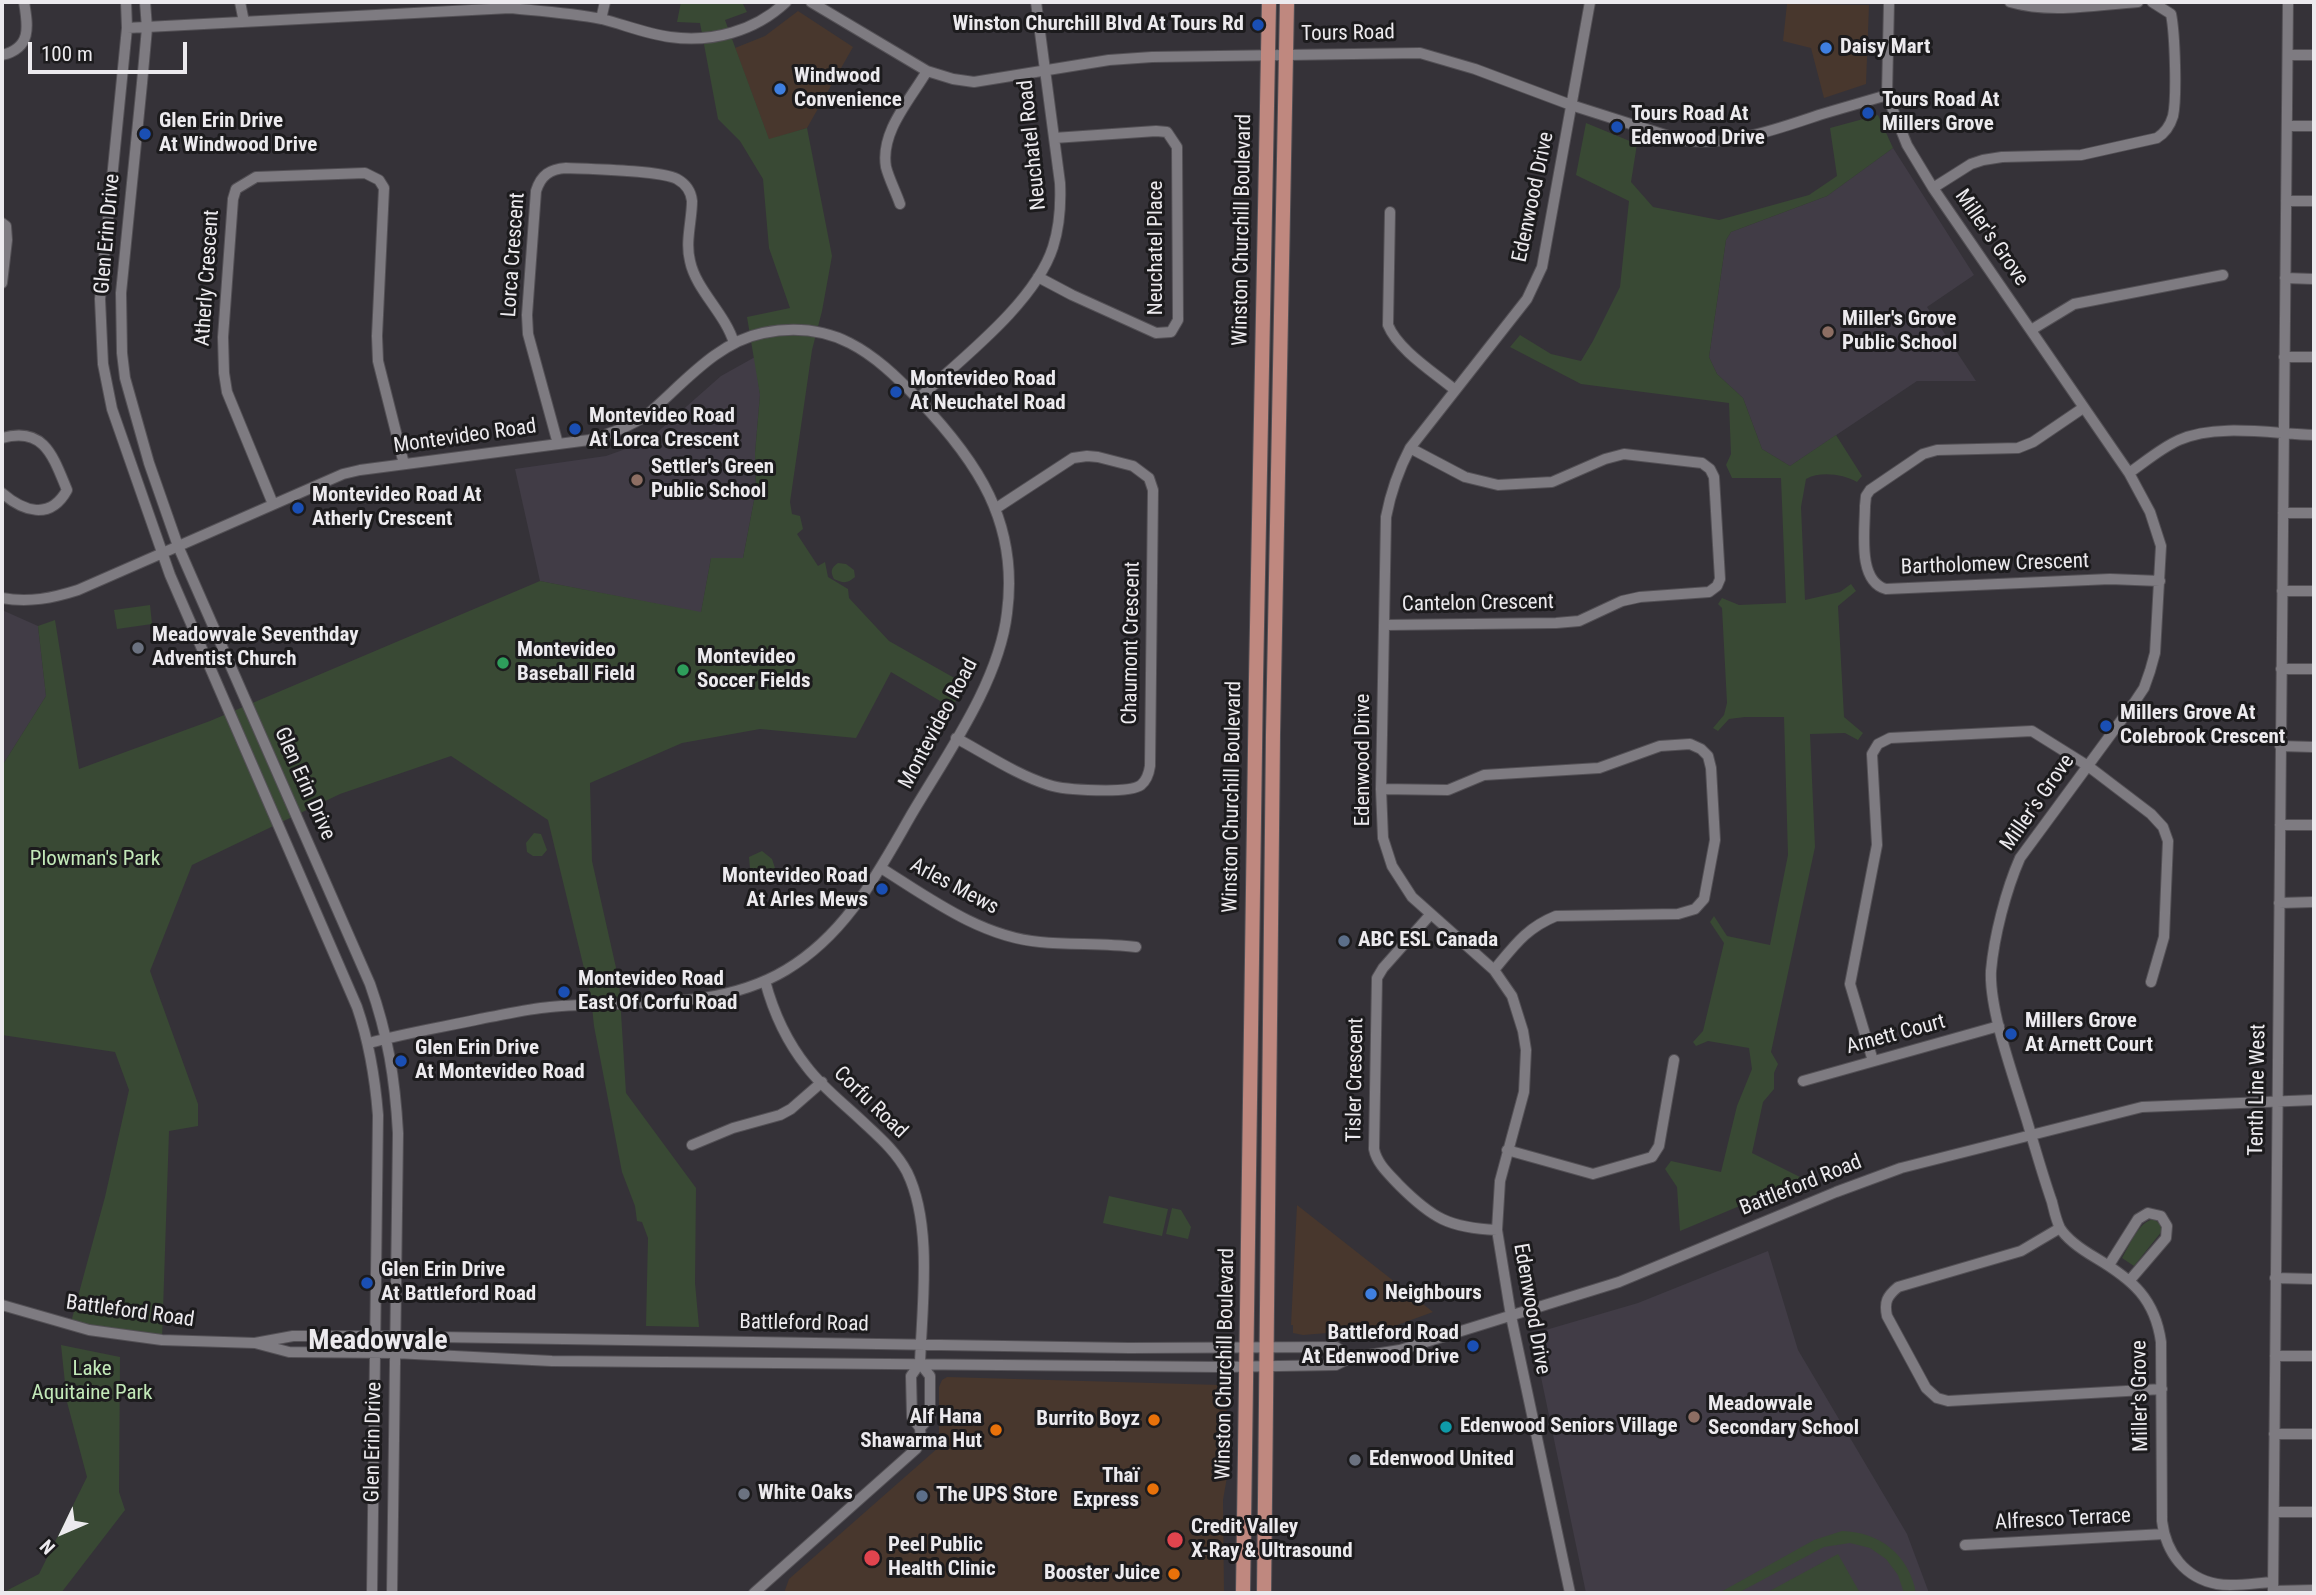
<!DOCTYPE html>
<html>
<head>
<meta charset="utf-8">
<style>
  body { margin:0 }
  #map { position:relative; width:2316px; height:1595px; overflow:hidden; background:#353238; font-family:"Roboto Condensed",sans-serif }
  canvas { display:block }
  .frame { position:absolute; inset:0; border:4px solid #eceaee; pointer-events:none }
  .north { position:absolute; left:28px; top:1497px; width:70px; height:70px; -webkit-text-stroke:5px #1c1b1d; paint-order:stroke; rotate:226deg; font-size:19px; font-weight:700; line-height:28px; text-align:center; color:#eceaee }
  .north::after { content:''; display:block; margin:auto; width:24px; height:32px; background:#eceaee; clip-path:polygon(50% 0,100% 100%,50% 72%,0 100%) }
  .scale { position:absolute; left:28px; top:42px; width:159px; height:32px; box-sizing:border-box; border:4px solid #eceaee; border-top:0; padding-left:9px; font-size:21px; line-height:24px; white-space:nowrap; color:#eceaee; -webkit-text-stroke:5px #1c1b1d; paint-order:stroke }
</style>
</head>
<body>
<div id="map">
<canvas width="2316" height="1595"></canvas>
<div class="frame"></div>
<div class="north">N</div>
<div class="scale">100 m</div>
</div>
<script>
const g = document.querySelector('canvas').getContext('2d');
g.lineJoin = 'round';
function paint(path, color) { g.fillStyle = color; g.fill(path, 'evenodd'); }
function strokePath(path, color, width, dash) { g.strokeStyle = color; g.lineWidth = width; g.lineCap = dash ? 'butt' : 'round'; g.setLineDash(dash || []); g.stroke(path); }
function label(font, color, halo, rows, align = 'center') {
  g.font = font + ' "Roboto Condensed",sans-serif'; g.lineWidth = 6; g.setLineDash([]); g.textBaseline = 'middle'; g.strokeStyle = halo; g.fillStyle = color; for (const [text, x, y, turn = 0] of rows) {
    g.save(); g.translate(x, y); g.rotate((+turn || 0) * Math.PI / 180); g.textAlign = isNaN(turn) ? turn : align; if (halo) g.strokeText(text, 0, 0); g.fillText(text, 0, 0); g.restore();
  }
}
const commercial = new Path2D(`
  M1787,4l82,1 -3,79 -42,14 -13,-50 -28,-7z
  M798,11l55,36 -46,81 -38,12 -34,-92 30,-12z
  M1297,1205l136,107 -44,16 -86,7 -10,-2v-8h-2z
  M947,1377l274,8 5,9 1,46v37l-4,23 1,93h-440l5,-14 150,-132v-60l3,-7z`);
const built = new Path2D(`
  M1893,148l81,127 -47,32 49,74h-59l-127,85 -28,-17 -19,-51 -26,-24 -8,-17 17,-117 5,-8 96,-36z
  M755,357l5,38 -5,58 1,37 -13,68h-32l-10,55 -161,-32 -25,-112 91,-13 28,-10 19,-10 68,-60z
  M2,610l36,16 8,70 -44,70z
  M1768,1251l30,99 109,184 22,59h-343l-54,-259 106,-31z`);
const green = new Path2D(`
  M681,2h61l5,10 -22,8 44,119 38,-11 25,128 -10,55 -10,39 -22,152 2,12 8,2 3,13 -6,5 21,32 7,-4 3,15 20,12 1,9 40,43 76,43 -13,24 -61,-36 -35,66 -96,-9 -78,14 -92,40 2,78 27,120 7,112 70,95 -1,95 4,44 -53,-1 2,-88 -6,-16 -5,-1 -2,-15 -13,-34 -28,-146 -3,-29 -43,-177 -97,-64 -111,38 -148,71 -42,106 48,133v22l-29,5 -7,209 -92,-14 35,-129 24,-107 -14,-38 -113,-17v-269l44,-70 -8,-70 17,-6 24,149 131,-48 330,-140 161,31 10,-54h32l13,-68 -1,-37 5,-58 -13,-78 43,-9 -21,-60 -6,-69 -23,-38 -22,-22 -18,-96 -23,-1z
  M1878,115l15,33 -66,48 -96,36 -5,8 -17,117 8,17 26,24 19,51 28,17 46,-31 26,41 -5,6c-14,-8 -37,-11 -51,-3l-5,28 4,93 35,-8 11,-8 5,7 -18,15 6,111 19,16 -5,7 -13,-7 -35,1 5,113 -44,205 7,12 -4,9v16l-11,13 -11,51 52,26 -124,52 -3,-44 -12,-18 6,-8 50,11 16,-66 15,-37 -3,-21 -41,-7 -12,5 -3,-4 10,-11 21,-88 -14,-21 4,-6 13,20 43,9 18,-90 -4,-138h-39l-16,2 -11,12 -5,-3 11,-13 3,-12 -5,-95 -4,-4 4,-6 17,7 47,-2 -5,-125h-49l-6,-13 5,-11 -2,-51 -148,-19 -71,-37 10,-12 31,19 30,7 12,-20 27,-54 9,-86 -53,-26 10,-52 51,21 -6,38 22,25 66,13 90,-25 28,-19 -7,-48z
  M838,563l8,1 8,6 1,7c-8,7 -12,6 -21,2 -4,-8 -3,-11 4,-16z
  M150,605l2,19 -35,5 -3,-19z
  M534,833l7,1 6,16 -5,6h-9l-6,-4 -1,-9z
  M762,851l10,8 4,12 -20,4 -6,-6 -1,-12z
  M1109,1196l59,13 -6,27 -59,-13z
  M1172,1208l9,2 10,17 -3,12 -22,-5z
  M2154,1219l6,5 2,7 -28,35 -12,-8c8,-13 16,-36 32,-39z
  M61,1345l59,12 -1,135 6,18 -64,83h-59l37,-19 48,-97 -20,-75z
  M1842,1531c38,1 67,24 74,62h-12l-6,-18 -12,-16 -16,-11 -20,-5 -26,4 -86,46h-19l95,-53z
  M1838,1554l22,39h-94z`);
const minor = new Path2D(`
  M126,2l1,26 -27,271 3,65 9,45 58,166 187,432c12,35 18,70 21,108l-6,478
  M145,2l2,26 -5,55 -21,210 1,60 3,25 24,85 29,83 192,438c18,51 25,95 28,149l-6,460
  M240,2l4,20
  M811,2l116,69 26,8 21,3 135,-22 43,-3 268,-4 55,16 96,36 110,35c47,7 93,-10 138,-25 23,-7 45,-13 68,-20
  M1889,2l-2,93 20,50 26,43 196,285 21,39 11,34 -6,107 -5,18 -6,17 -10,15 -114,155c-14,32 -26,78 -29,113 -2,43 27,117 39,160 7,24 14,48 22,71 2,8 4,18 8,26 8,13 24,23 36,30 37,22 59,41 65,84l1,179c4,32 23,57 55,63 17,3 38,-1 56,-2
  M2010,2c41,12 85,3 128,0
  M601,19l4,-17
  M127,28l383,-20c31,3 62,5 92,11 23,6 45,15 68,18 42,6 85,-6 116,-35
  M2,55c30,-7 26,-29 22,-53
  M2288,55h26
  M2287,126h27
  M1933,188l38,-24 12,-4 19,-3 79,-2 76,-17c8,-5 13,-12 16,-22 4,-19 2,-82 -2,-102l-19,-12
  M2286,201h28
  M900,204c-4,-12 -11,-25 -14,-37 -6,-35 24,-67 41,-96
  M1390,212l-2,113c10,25 47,48 67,65
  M2,223l4,3 1,14 -5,43
  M1038,277l34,18 84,38 15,-1 7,-12 -1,-173 -10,-15 -11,-1 -102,7
  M2285,278l29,1
  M2031,330l43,-26 149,-29
  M2284,357h30
  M918,399c43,-40 117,-96 135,-152 7,-22 8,-42 7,-64l-24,-181
  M2083,408l-50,34 -15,6 -81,2 -14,4 -53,36 -4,6 -1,10c0,25 -8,75 21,83l224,-10 50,2
  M2,438c42,-12 51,18 65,52 -17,31 -44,21 -65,3
  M558,444l-30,-110 -1,-19 9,-124c5,-16 14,-22 30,-23 23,1 94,2 111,11 9,5 14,12 15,22 0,19 -7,41 -2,60 6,29 35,52 44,82
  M2129,473c16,-11 32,-25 50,-33 38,-17 95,-6 135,-5
  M273,504l-46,-112 -3,-19 -1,-36 10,-138 3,-10 20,-12 109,-4 14,7 5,8 -7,148 1,25 26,103
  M2283,513h31
  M2282,591h32
  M2,598c27,5 51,0 76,-8l265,-116 17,-4 229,-30c22,-7 41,-13 59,-26 35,-30 69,-72 115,-81 70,-14 110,19 155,66 59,62 101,123 89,214 -8,70 -62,144 -97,204 -34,59 -64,117 -124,153 -70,42 -158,30 -236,37 -24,2 -47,8 -70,12 -37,8 -75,14 -111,24
  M1385,625l171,-2 23,-2 43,-20 18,-4 69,-5 8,-6 3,-7 -6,-102 -4,-8 -8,-6 -78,-9 -19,5 -53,23 -54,3 -33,-8 -55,-29
  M2281,669h33
  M956,738c30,16 61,37 93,47 15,5 80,9 92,0 6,-5 8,-12 9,-19l3,-276 -4,-12 -16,-12 -35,-9 -11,-1 -14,2 -78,51
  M2280,746l34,1
  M1381,789l67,1 36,-15 115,-7 61,-22 30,-2 11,5 7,7 3,12 4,72 -11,59 -9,10 -17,5 -122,2c-30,12 -42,30 -62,54
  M2280,825h34
  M881,868c48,30 100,69 159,74 32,3 64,1 96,5
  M2279,903l35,-1
  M1430,915l-47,53 -6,10 -3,171c3,15 15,25 25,36 33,33 50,43 98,45
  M765,981c8,30 22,61 42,86 15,20 36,36 54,53 17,16 35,31 46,52 26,53 15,133 13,191
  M1873,1061l-23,-77 27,-139 -5,-91 6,-10 12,-6 142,-7 56,35 63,48 12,13 5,14 -4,96 -13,45
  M1803,1081l196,-55
  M692,1145l41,-17 47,-13 11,-6 31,-27
  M1507,1150l86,24 59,-17 7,-11 15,-86
  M2060,1228l-39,23 -123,36c-11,9 -14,15 -11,29l39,72 11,10 11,3 214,-12
  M2109,1265l29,-46 10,-6 13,3 6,10 -1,12 -36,42
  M2275,1278l39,1
  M2,1305l87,25 73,10 93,3 38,-7h82l754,12 207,-1 14,11
  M255,1343l34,9 106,1 157,8 671,6 113,-2 14,-7 50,-8 219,-68 217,-90 65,-24 241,-61 172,-7
  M2275,1356h39
  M920,1363l10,13v41l-10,11
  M2274,1434h40
  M2274,1512h40
  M1965,1545l199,-11
  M2273,1591l41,-1
  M754,1593l162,-144 5,-8 -1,-13 -8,-11 -1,-41 9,-13
  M1570,1593l-59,-277 -14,-86 3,-49 24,-89 2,-42 -3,-19 -11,-35 -18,-26 -82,-73 -20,-31 -9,-28 -2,-49 5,-272c5,-26 12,-46 24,-69l117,-149 15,-32 48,-265
  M2273,1593l15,-1591`);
const major = new Path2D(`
  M1243,1593l13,-915 13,-676
  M1264,1593l9,-859 14,-732`);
const markers = [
  [1258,25,7,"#1a4fb4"],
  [1826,48,7,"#3f7fe0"],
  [780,89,7,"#3f7fe0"],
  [1868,113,7,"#1a4fb4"],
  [1617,127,7,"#1a4fb4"],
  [145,134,7,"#1a4fb4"],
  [1828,332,7,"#8d6e63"],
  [896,392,7,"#1a4fb4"],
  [575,429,7,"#1a4fb4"],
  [637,480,7,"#8d6e63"],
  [298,508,7,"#1a4fb4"],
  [138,648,7,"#6b7280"],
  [503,663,7,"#2e9e5b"],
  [683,670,7,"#2e9e5b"],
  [2106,726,7,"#1a4fb4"],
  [882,889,7,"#1a4fb4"],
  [1344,941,7,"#5c6f8a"],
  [564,992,7,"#1a4fb4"],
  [2011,1034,7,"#1a4fb4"],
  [401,1061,7,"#1a4fb4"],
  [367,1283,7,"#1a4fb4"],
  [1371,1294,7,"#3f7fe0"],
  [1473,1346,7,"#1a4fb4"],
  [1694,1417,7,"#8d6e63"],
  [1154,1420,7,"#e8710a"],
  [1446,1427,7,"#0f9aa8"],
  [996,1430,7,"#e8710a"],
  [1355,1460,7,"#6b7280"],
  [1153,1489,7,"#e8710a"],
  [744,1494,7,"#6b7280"],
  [922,1496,7,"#5c6f8a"],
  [1175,1540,9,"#e0444e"],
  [872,1558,9,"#e0444e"],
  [1174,1574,7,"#e8710a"]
];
const poiNames = [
  ["Winston Churchill Blvd At Tours Rd",1244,25,"right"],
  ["Daisy Mart",1840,48],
  ["Windwood",794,77],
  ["Convenience",794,101],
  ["Tours Road At",1882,101],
  ["Millers Grove",1882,125],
  ["Tours Road At",1631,115],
  ["Edenwood Drive",1631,139],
  ["Glen Erin Drive",159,122],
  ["At Windwood Drive",159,146],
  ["Miller's Grove",1842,320],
  ["Public School",1842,344],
  ["Montevideo Road",910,380],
  ["At Neuchatel Road",910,404],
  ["Montevideo Road",589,417],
  ["At Lorca Crescent",589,441],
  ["Settler's Green",651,468],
  ["Public School",651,492],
  ["Montevideo Road At",312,496],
  ["Atherly Crescent",312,520],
  ["Meadowvale Seventhday",152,636],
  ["Adventist Church",152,660],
  ["Montevideo",517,651],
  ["Baseball Field",517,675],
  ["Montevideo",697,658],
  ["Soccer Fields",697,682],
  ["Millers Grove At",2120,714],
  ["Colebrook Crescent",2120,738],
  ["Montevideo Road",868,877,"right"],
  ["At Arles Mews",868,901,"right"],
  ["ABC ESL Canada",1358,941],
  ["Montevideo Road",578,980],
  ["East Of Corfu Road",578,1004],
  ["Millers Grove",2025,1022],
  ["At Arnett Court",2025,1046],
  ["Glen Erin Drive",415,1049],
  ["At Montevideo Road",415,1073],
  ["Glen Erin Drive",381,1271],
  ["At Battleford Road",381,1295],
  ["Neighbours",1385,1294],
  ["Battleford Road",1459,1334,"right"],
  ["At Edenwood Drive",1459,1358,"right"],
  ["Meadowvale",1708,1405],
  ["Secondary School",1708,1429],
  ["Alf Hana",982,1418,"right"],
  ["Shawarma Hut",982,1442,"right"],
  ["Burrito Boyz",1140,1420,"right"],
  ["Edenwood Seniors Village",1460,1427],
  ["Edenwood United",1369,1460],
  ["Thaï",1139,1477,"right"],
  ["Express",1139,1501,"right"],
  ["White Oaks",758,1494],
  ["The UPS Store",936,1496],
  ["Credit Valley",1191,1528],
  ["X-Ray & Ultrasound",1191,1552],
  ["Peel Public",888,1546],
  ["Health Clinic",888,1570],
  ["Booster Juice",1160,1574,"right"]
];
const streetNames = [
  ["Tours Road",1348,34,-1],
  ["Neuchatel Road",1033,145,-96],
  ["Edenwood Drive",1534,197,-78],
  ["Winston Churchill Boulevard",1243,230,-89],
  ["Glen Erin Drive",108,234,-85],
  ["Miller's Grove",1991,238,55],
  ["Neuchatel Place",1157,248,-90],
  ["Lorca Crescent",514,255,-86],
  ["Atherly Crescent",208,278,-86],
  ["Montevideo Road",465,437,-8],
  ["Bartholomew Crescent",1995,565,-2],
  ["Cantelon Crescent",1478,604,-1],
  ["Chaumont Crescent",1132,643,-89],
  ["Montevideo Road",939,724,-62],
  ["Edenwood Drive",1364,760,-90],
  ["Glen Erin Drive",304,784,66],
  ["Winston Churchill Boulevard",1233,797,-89],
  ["Miller's Grove",2038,803,-55],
  ["Arles Mews",954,887,28],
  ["Arnett Court",1896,1035,-15],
  ["Tisler Crescent",1356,1080,-89],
  ["Tenth Line West",2258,1090,-89],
  ["Corfu Road",870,1103,44],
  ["Battleford Road",1801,1186,-22],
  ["Edenwood Drive",1531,1309,80],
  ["Battleford Road",130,1312,8],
  ["Battleford Road",804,1324,1],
  ["Winston Churchill Boulevard",1226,1364,-89],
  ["Miller's Grove",2141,1396,-91],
  ["Glen Erin Drive",374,1442,-89],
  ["Alfresco Terrace",2063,1520,-3]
];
const parkNames = [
  ["Plowman's Park",95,860],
  ["Lake",92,1370],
  ["Aquitaine Park",92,1394]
];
const districtNames = [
  ["Meadowvale",378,1342]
];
paint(commercial, '#48372d');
paint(built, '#413c46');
paint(green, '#394934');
strokePath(minor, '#535055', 12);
strokePath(major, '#535055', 16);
strokePath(minor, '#7e7b81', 10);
strokePath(major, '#bf887f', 14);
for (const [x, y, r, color] of markers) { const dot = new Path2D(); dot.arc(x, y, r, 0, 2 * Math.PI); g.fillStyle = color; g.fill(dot); strokePath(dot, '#1c1b1d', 2.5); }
label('bold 21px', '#eceaee', '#1c1b1d', poiNames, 'left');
label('21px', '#eceaee', '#1c1b1d', streetNames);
label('21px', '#c2e8b8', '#1c1b1d', parkNames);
label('bold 28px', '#eceaee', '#1c1b1d', districtNames);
</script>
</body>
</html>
